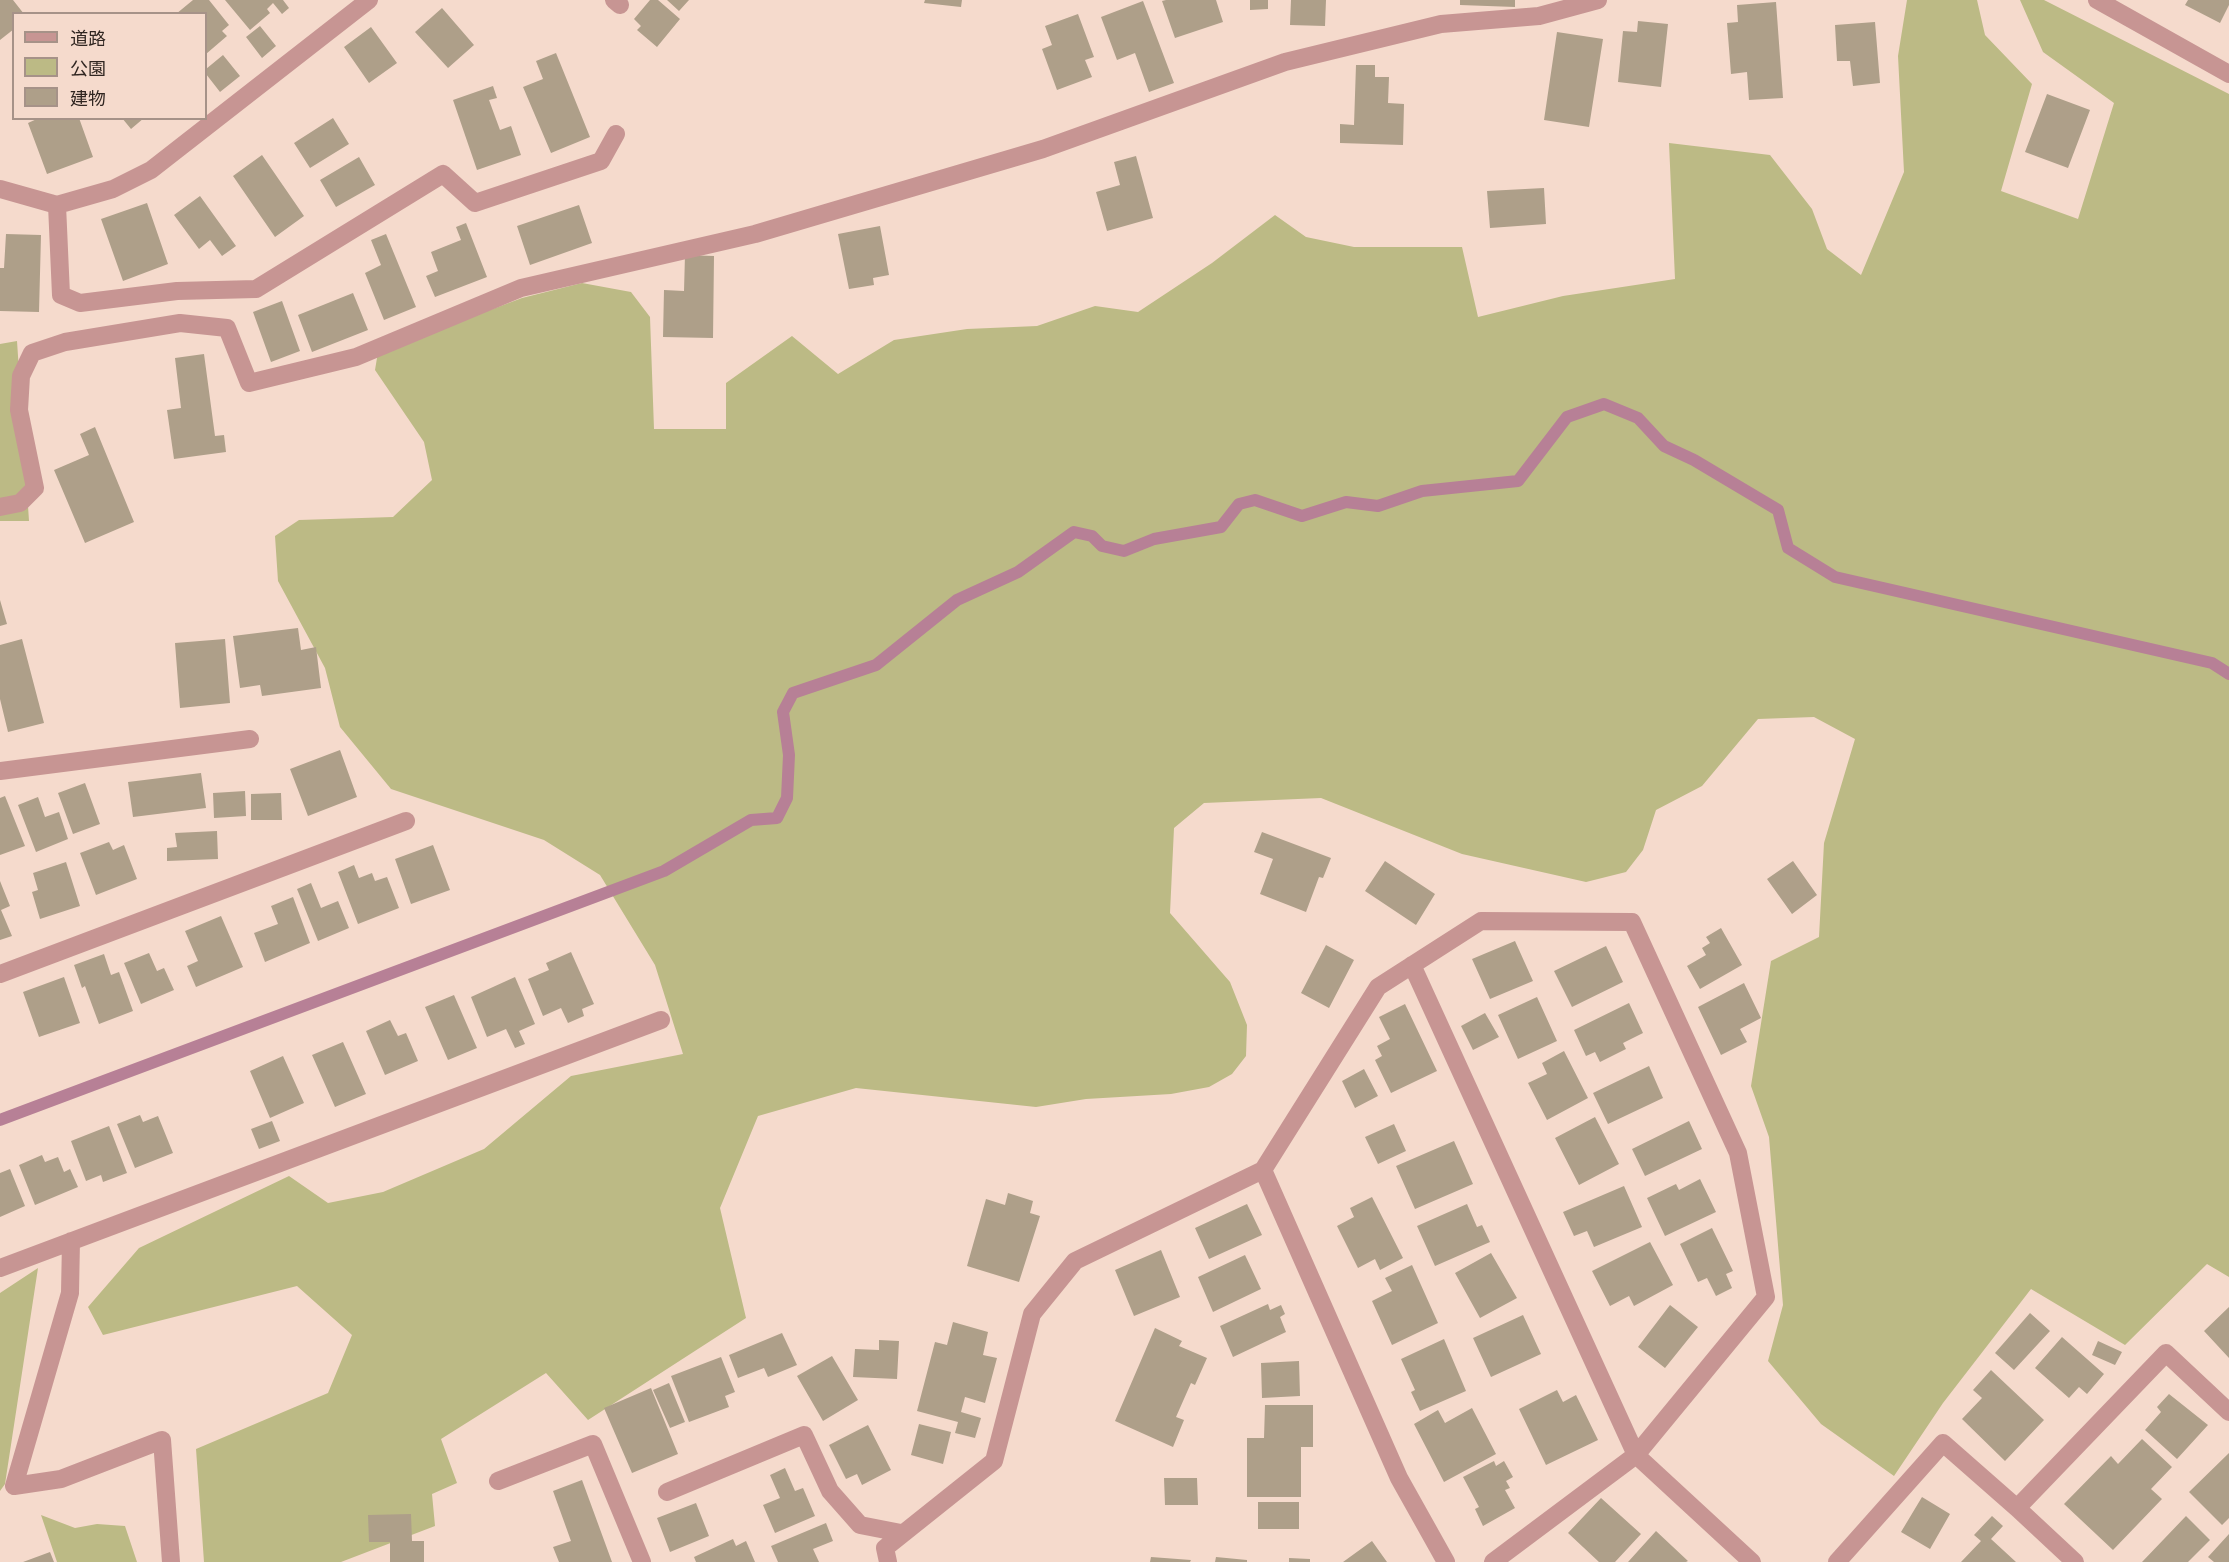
<!DOCTYPE html>
<html>
<head>
<meta charset="utf-8">
<style>
  body { margin:0 }
  #map { position:relative; width:2229px; height:1562px; overflow:hidden; background:#f5dacc; font-family:"Fira Sans Condensed","Noto Sans JP",sans-serif }
  canvas { display:block }
  .legend { position:absolute; left:12px; top:12px; width:195px; height:108px; box-sizing:border-box; background:#f5dacc; border:2px solid #a69288; margin:0; padding:8px 10px; list-style:none; font-size:18px; color:#302621 }
  .legend li { display:flex; align-items:center; gap:12px; height:30px }
  .legend b { width:30px; border:2px solid #a69288 }
</style>
</head>
<body>
<div id="map">
<canvas width="2229" height="1562"></canvas>
<ul class="legend">
<li><b style="height:8px;background:#c79593"></b>道路</li>
<li><b style="height:16px;background:#bcba85"></b>公園</li>
<li><b style="height:16px;background:#ae9f89"></b>建物</li>
</ul>
</div>
<script>
const g = document.querySelector('canvas').getContext('2d');
g.lineJoin = 'round';
function paint(path, color) { g.fillStyle = color; g.fill(path, 'evenodd'); }
function strokePath(path, color, width, dash) { g.strokeStyle = color; g.lineWidth = width; g.lineCap = dash ? 'butt' : 'round'; g.setLineDash(dash || []); g.stroke(path); }
const green = new Path2D(`
  M1907,0h70l8,35 47,49 -31,107 77,28 36,-116 -71,-51 -23,-52h24l185,94v1183l-22,-13 -82,81 -94,-56 -88,114 -49,73 -73,-52 -53,-63 15,-56 -14,-168 -18,-51 20,-125 48,-24 5,-94 31,-104 -41,-22 -56,2 -56,67 -46,24 -13,40 -17,22 -40,10 -124,-28 -141,-56 -117,5 -30,25 -4,85 60,69 17,43 -1,31 -14,18 -23,13 -38,7 -85,5 -50,8 -180,-19 -98,28 -38,92 26,110 -158,102 -42,-47 -105,66 16,44 -25,11 3,32 -94,36h-137l-8,-113 132,-56 24,-58 -55,-49 -194,49 -15,-28 51,-59 150,-72 39,27 55,-11 101,-43 87,-73 112,-22 -28,-89 -55,-90 -56,-35 -153,-51 -51,-62 -15,-59 -47,-87 -3,-45 24,-16 94,-3 39,-37 -8,-38 -49,-72 3,-18 144,-54 60,-15 49,9 19,25 4,112h72v-46l66,-47 46,38 56,-34 73,-11 70,-3 58,-20 43,6 74,-49 63,-48 31,22 48,10h108l16,70 85,-21 112,-17 -6,-136 101,12 42,54 15,40 34,26 43,-103 -6,-116z
  M17,341l12,180h-29v-177z
  M38,1268l-33,216 -5,7v-198z
  M41,1515l34,13 22,-4 28,2 12,36h-80z`);
const stream = new Path2D(`
  M0,1120l664,-249 87,-51 26,-2 10,-20 2,-43 -6,-43 10,-19 83,-28 81,-65 61,-28 56,-40 18,4 10,10 22,5 30,-12 67,-12 18,-23 16,-4 47,16 44,-14 32,4 44,-15 96,-10 49,-64 37,-13 34,14 26,28 30,14 84,50 10,38 47,29 377,86 17,11`);
const building = new Path2D(`
  M0,0h13l11,14h-10v15l-14,11z
  M193,0h16l20,25 -7,6 5,5 -21,18v-40h-30z
  M225,0h58l6,8 -7,6 -9,-11 -6,6 3,4 -20,17z
  M650,0h8l22,19 -23,28 -20,-17 4,-4 -7,-7z
  M667,0h22l-10,11z
  M925,0h37l-1,7 -37,-4z
  M1166,0h50l7,22 -48,16 -13,-37z
  M1250,0h18v9l-18,1z
  M1291,0h35l-1,26 -35,-1z
  M1460,0h55v7l-55,-2z
  M2188,0h41v5l-9,18 -35,-18z
  M1143,1l31,82 -25,9 -14,-39 -18,7 -16,-43z
  M1776,2l7,96 -34,2 -2,-28 -16,2 -4,-51 11,-1 -1,-17z
  M442,8l32,37 -26,23 -33,-36z
  M1078,14l16,43 -9,3 7,17 -35,13 -15,-41 10,-4 -7,-19z
  M1638,21l30,3 -7,63 -43,-5 5,-51 14,1z
  M1875,22l5,61 -27,3 -3,-25h-13l-2,-36z
  M260,26l16,20 -14,12 -16,-21z
  M371,27l26,36 -28,20 -25,-36z
  M1557,32l46,7 -14,88 -45,-7z
  M556,53l34,84 -39,16 -28,-66 20,-8 -7,-18z
  M223,55l17,21 -20,16 -14,-18v-5z
  M1356,65h19v12h14l-1,26 16,1 -1,41 -63,-2v-19l14,1z
  M493,86l4,12 -8,2 11,30 11,-4 10,29 -44,15 -24,-70z
  M2047,94l43,16 -22,58 -43,-16z
  M39,118h40l14,39 -46,17 -19,-51z
  M122,118h22l-13,11z
  M333,118l16,26 -39,24 -16,-25z
  M262,155l42,61 -29,21 -42,-61z
  M1136,156l17,62 -46,13 -11,-39 24,-7 -6,-23z
  M359,157l16,28 -39,22 -16,-27z
  M1544,188l2,36 -56,4 -3,-37z
  M200,196l36,50 -14,10 -12,-16 -11,9 -25,-34z
  M147,203l21,61 -45,17 -22,-62z
  M579,205l13,38 -62,22 -13,-39z
  M466,223l21,54 -52,20 -9,-21 12,-5 -7,-19 30,-12 -5,-13z
  M880,226l9,49 -16,3 1,7 -25,4 -11,-55z
  M6,234l35,1 -2,77 -39,-1v-43h4z
  M386,234l30,73 -32,13 -19,-47 16,-8 -10,-25z
  M685,255l29,1 -1,82 -50,-1 1,-47 20,1z
  M353,293l15,37 -56,22 -14,-37z
  M282,301l18,50 -29,11 -18,-50z
  M204,354l11,82 9,-1 2,17 -52,7 -7,-49 14,-2 -6,-50z
  M95,427l39,95 -49,21 -31,-73 35,-15 -9,-21z
  M0,600l7,24 -7,2z
  M298,628l3,22 15,-3 5,41 -59,8 -2,-11 -20,3 -7,-52z
  M22,639l22,84 -36,9 -8,-33v-54z
  M225,639l5,64 -50,5 -5,-65z
  M340,750l17,47 -49,19 -18,-47z
  M201,773l5,35 -73,9 -5,-35z
  M85,783l15,41 -27,10 -15,-41z
  M245,791l1,25 -32,2 -1,-25z
  M281,793l1,27h-31v-26z
  M5,796l20,50 -25,9v-57z
  M38,797l7,20 14,-5 9,27 -32,13 -18,-47z
  M217,831l1,28 -51,2v-13l10,-1 -2,-14z
  M1262,832l69,26 -8,20 -4,-1 -13,35 -46,-18 13,-35 -19,-7z
  M109,842l4,8 11,-5 13,34 -41,16 -16,-42z
  M433,845l17,45 -39,14 -16,-45z
  M1385,861l50,33 -19,31 -51,-34z
  M1793,861l24,34 -25,19 -25,-35z
  M66,862l14,44 -40,13 -8,-27 6,-2 -5,-17z
  M354,865l5,13 13,-5 3,8 12,-4 12,31 -41,16 -20,-52z
  M0,881l10,25 -9,4 11,26 -12,4z
  M311,883l10,25 17,-7 11,27 -31,13 -21,-52z
  M293,897l17,46 -45,19 -11,-29 24,-9 -7,-18z
  M221,916l22,51 -47,20 -9,-21 11,-5 -13,-30z
  M1721,928l21,37 -42,24 -13,-23 19,-11 -4,-7 8,-5 -4,-6z
  M1515,941l18,40 -43,18 -18,-40z
  M1326,945l28,15 -25,48 -28,-15z
  M1606,946l17,36 -51,25 -18,-36z
  M571,952l23,52 -12,5 2,7 -16,7 -7,-15 -18,8 -15,-37 21,-9 -3,-7z
  M149,953l8,18 7,-3 10,22 -33,14 -17,-41z
  M104,954l7,21 8,-3 14,39 -34,13 -14,-38 -3,2 -8,-23z
  M64,977l16,46 -41,14 -16,-45z
  M515,977l20,47 -16,7 6,13 -10,4 -9,-19 -19,8 -16,-40z
  M1744,983l17,35 -21,11 7,13 -26,13 -23,-48z
  M454,995l23,53 -29,12 -23,-53z
  M1537,997l20,44 -39,18 -20,-44z
  M1629,1003l14,30 -20,10 3,6 -26,13 -5,-10 -9,4 -12,-26z
  M1405,1004l32,67 -46,22 -16,-33 7,-4 -5,-10 13,-7 -11,-22z
  M1485,1013l14,24 -26,13 -12,-24z
  M390,1020l8,16 8,-3 12,28 -33,14 -19,-44z
  M343,1042l23,52 -31,13 -23,-52z
  M1564,1051l24,47 -41,22 -19,-37 19,-9 -5,-11z
  M283,1056l21,47 -34,15 -20,-47z
  M1649,1066l14,32 -55,26 -15,-31z
  M1364,1069l14,27 -23,12 -13,-27z
  M140,1115l3,7 15,-6 15,37 -38,15 -18,-44z
  M1595,1117l24,47 -40,21 -24,-47z
  M272,1121l8,20 -21,8 -8,-20z
  M1689,1121l13,28 -57,27 -13,-27z
  M1394,1124l12,27 -28,13 -13,-27z
  M109,1126l18,47 -24,9 -2,-7 -15,6 -15,-40z
  M1454,1141l19,43 -58,25 -19,-43z
  M42,1155l3,7 13,-5 6,15 6,-3 8,18 -43,18 -16,-40z
  M10,1169l15,37 -25,11v-44z
  M1700,1179l16,33 -51,24 -18,-38 29,-14 3,6z
  M1624,1186l18,41 -48,20 -7,-16 -13,5 -11,-24z
  M1008,1193l25,8 -3,12 10,3 -21,66 -52,-16 19,-67 19,6z
  M1372,1197l31,61 -23,12 -5,-11 -17,9 -21,-42 17,-9 -4,-9z
  M1247,1204l15,31 -53,24 -14,-31z
  M1467,1204l10,23 5,-2 8,17 -55,24 -18,-40z
  M1712,1228l21,43 -7,3 6,14 -16,8 -9,-18 -9,4 -18,-38z
  M1650,1242l23,43 -39,21 -5,-10 -19,10 -18,-35z
  M1161,1250l19,47 -46,19 -19,-46z
  M1491,1253l26,45 -37,20 -25,-45z
  M1245,1255l16,34 -48,23 -15,-35z
  M1412,1265l26,58 -46,22 -20,-44 20,-10 -7,-13z
  M1268,1304l2,6 11,-5 4,9 -5,3 6,15 -53,25 -13,-31z
  M1670,1305l28,22 -33,41 -27,-21z
  M2229,1307v51l-25,-27z
  M2030,1313l20,18 -36,39 -19,-17z
  M1523,1315l18,39 -50,23 -18,-39z
  M953,1322l35,10 -5,23 14,3 -12,45 -20,-6 -4,15 20,6 -6,20 -20,-5 3,-11 -41,-11 18,-69 12,3z
  M1155,1328l27,13 -3,5 28,12 -12,27 -4,-2 -15,34 8,3 -11,27 -58,-26z
  M782,1333l15,32 -29,12 -4,-9 -26,10 -9,-23z
  M2062,1337l42,37 -17,20 -8,-7 -10,11 -34,-30z
  M1444,1339l22,52 -46,20 -9,-19 4,-2 -14,-31z
  M879,1340l20,1 -2,38 -44,-2 2,-28 24,1z
  M2098,1341l24,11 -7,13 -23,-10z
  M832,1356l26,44 -35,21 -26,-45z
  M721,1357l14,35 -10,4 4,11 -40,15 -18,-46z
  M1299,1361l1,35 -38,2 -1,-35z
  M1991,1370l53,50 -39,41 -43,-42 20,-21 -9,-8z
  M669,1383l16,39 -15,6 -17,-38z
  M651,1388l27,66 -46,19 -28,-65z
  M1557,1390l6,12 13,-7 22,45 -52,25 -27,-56z
  M2169,1394l39,31 -31,34 -32,-29 16,-18 -4,-5z
  M1265,1405h48v42h-12v50h-54v-59h17z
  M1472,1408l24,46 -52,28 -30,-58 24,-14 7,13z
  M919,1424l32,8 -8,32 -32,-9z
  M868,1425l23,45 -29,15 -5,-11 -11,5 -17,-34z
  M2142,1439l30,28 -21,22 11,10 -49,51 -49,-46 47,-48 7,8z
  M2229,1453v65l-7,7 -33,-33z
  M1494,1461l2,5 8,-5 9,16 -7,4 4,7 -5,2 10,18 -32,18 -8,-17 4,-2 -16,-30z
  M785,1468l10,23 8,-3 12,28 -40,17 -12,-28 17,-7 -10,-23z
  M1164,1478h33l1,27h-33z
  M582,1480l30,82h-53l-6,-15 18,-6 -18,-50z
  M1922,1497l28,17 -20,35 -29,-17z
  M1601,1498l40,36 -26,28h-16l-31,-29z
  M1258,1502h41v27h-41z
  M696,1503l13,33 -39,16 -13,-34z
  M411,1514l1,27h12v21h-34v-20h-21l-1,-27z
  M1992,1516l11,10 -12,13 25,23h-55l20,-21 -7,-6z
  M2186,1516l24,24 -22,22h-46z
  M826,1523l7,18 -20,8 6,13h-41l-7,-16z
  M1656,1531l32,30 -2,1h-58z
  M2229,1534v28h-15l-6,-5z
  M733,1539l3,7 10,-5 9,21h-59l-2,-5z
  M1372,1541l15,21h-44z
  M50,1552l4,10h-31z
  M1151,1557l40,3 -1,2h-40z
  M1216,1557l31,3v2h-32z
  M1289,1558l21,1v3h-21z`);
const minor = new Path2D(`
  M614,0l6,5
  M2097,0l132,74
  M0,189l57,16 56,-16 38,-19 218,-170
  M57,205l4,90 19,8 97,-12 79,-2 187,-115 32,29 126,-42 15,-27
  M0,507l20,-4 15,-15 -16,-78 2,-34 11,-23 33,-11 115,-19 47,5 22,55 107,-26 165,-69 234,-54 288,-85 242,-87 156,-38 98,-8 59,-16
  M0,771l250,-32
  M1412,965l224,490 116,107
  M0,974l406,-153
  M1263,1170l136,308 47,84
  M71,1241l-1,52 -56,193 47,-7 101,-39 9,122
  M0,1268l661,-248
  M498,1481l95,-37 49,118
  M667,1492l137,-57 26,56 30,34 41,8
  M2017,1508l58,54
  M888,1562l-3,-14 109,-87 38,-147 43,-53 188,-91 115,-183 103,-66 151,1 106,231 28,144 -130,158 -143,107
  M1837,1562l106,-119 74,65 149,-155 63,59`);
paint(green, '#bcba85');
strokePath(stream, '#b78096', 12);
paint(building, '#ae9f89');
strokePath(minor, '#c79593', 18);
</script>
</body>
</html>
